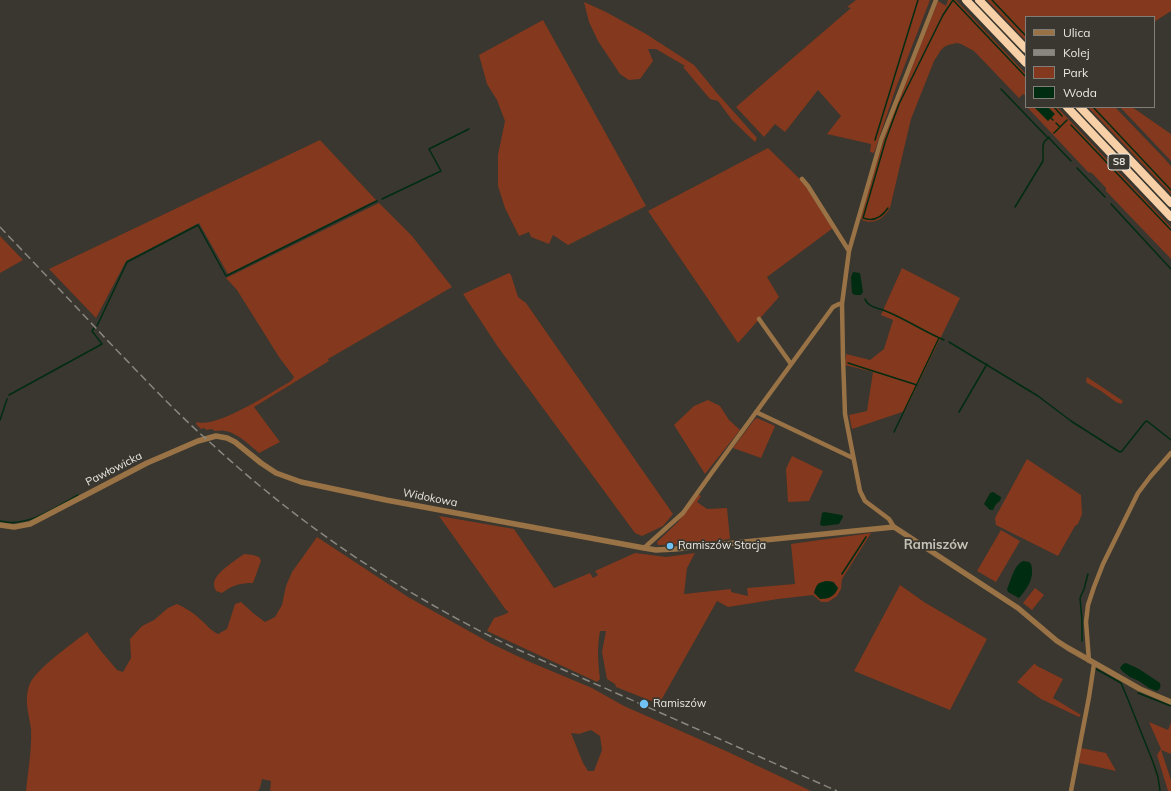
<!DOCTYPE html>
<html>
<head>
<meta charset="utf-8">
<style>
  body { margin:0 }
  #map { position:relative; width:1171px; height:791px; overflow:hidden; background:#39372f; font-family:Mulish,sans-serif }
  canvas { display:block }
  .legend { position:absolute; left:1025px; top:16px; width:130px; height:92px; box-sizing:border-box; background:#39372f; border:1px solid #807e77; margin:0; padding:5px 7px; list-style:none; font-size:12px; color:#eae8e3 }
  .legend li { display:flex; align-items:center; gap:8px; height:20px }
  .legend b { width:20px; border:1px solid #807e77 }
</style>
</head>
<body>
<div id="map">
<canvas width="1171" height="791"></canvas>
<ul class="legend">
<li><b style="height:5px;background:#997246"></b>Ulica</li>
<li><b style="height:5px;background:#898780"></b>Kolej</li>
<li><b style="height:11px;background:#84381d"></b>Park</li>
<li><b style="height:11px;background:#002c12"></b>Woda</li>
</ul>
</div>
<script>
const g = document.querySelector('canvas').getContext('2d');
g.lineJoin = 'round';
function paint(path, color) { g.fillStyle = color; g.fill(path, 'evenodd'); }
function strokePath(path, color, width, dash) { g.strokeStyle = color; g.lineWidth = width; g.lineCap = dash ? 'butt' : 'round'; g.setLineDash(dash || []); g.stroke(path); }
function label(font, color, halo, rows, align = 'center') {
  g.font = font + ' Mulish,sans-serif'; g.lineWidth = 3.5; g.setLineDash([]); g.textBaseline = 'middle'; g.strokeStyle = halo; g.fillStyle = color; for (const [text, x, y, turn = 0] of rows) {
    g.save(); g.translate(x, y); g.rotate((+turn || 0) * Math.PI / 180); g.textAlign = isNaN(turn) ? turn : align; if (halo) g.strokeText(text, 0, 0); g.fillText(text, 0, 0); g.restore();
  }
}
const green = new Path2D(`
  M856,0h74l-33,85 -23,68 -4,-1 1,-8 -44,-10 14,-18 -23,-26 -33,42 -10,-8 -11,13 -28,-30 115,-99 -4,-1z
  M948,0h8l70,74v22l-3,-2 -4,4 -45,-47 -13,-7 -4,-1 -9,2 -4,2 -3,3 -7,11 -23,58 -21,89c-6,11 -18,18 -29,11v-2l19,-66 10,-30 48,-120 8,5z
  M987,0h184v11l-17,11v-5h-128v24z
  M584,2l22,10 40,22 48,31 23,28 40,45 -2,4 -23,-22 -14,-19 -8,-2 -27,-32 2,-1 -29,-17h-8l5,12 -13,18 -11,1 -9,-6 -22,-33 -9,-19z
  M543,20l103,186 -78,39 -15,-10 -4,9 -18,-7 -2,-5 -10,4 -14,-28 -7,-22v-31l7,-34 -8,-21 -10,-16 -8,-29z
  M1027,107h30l114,120v32l-65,-68v-3l-14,-15 -4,-1z
  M1088,107h27l49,51 7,8v28z
  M1120,107h12l39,27v27z
  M320,140l56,60 -148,74 -29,-51 -73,38 -30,57 -47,-49z
  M768,148l38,37 27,43 -66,49 12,20 -41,46 -90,-132z
  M379,203l33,33 40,51 -124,72 1,2 -75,46 26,35 -21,11c-8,-7 -23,-21 -34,-22 -3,-1 -7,0 -10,0l-3,-2 -6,1 -1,-2 -4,1 -5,-5 1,-2c19,7 75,-30 94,-41l3,-4 -15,-20 -42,-67 -11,-12z
  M0,236l23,24 -23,13z
  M902,268l58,30 -55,113 -53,18 -3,-14 18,-4 6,-39 -28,-7 1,-11 24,6 14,-11 9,-29 -12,-5z
  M509,273l2,2 7,22 8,6 147,211 -10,12 -21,10 -7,-3 -137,-186 -35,-53z
  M1087,377l36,24 -2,3 -5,-2 -15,-11 -14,-8 -1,-3z
  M708,400l12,6 9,14 11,10 -35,44 -31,-49 20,-19z
  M757,418l18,8 -14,32 -28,-10 21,-28z
  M792,456l31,15 -14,30 -21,1 -2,-33z
  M1027,459l54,36 1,19 -4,10 -3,2 -17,30 -62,-31 -1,-7z
  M698,494l3,2 -4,6 10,7 20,-1 3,31 -35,5 -37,1 -1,-3 21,-20z
  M439,516l75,13 40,59 36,-15 3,5 5,-3 -3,-4 40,-18 31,4 29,-4 -8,15 -3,26 47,-5v3l17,4 -1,-8 48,-4 -4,-40 80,-11 -29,46 -1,10 -4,7 -9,6h-7l-8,-7 -35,4 -50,8 -11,-6 -58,103 -43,-17 -1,-3 -8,-5 -5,-27 4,-21h-6c-3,17 -2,31 0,48l-3,3 -110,-51 7,-13 9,-3 6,-3 -3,-2zM827,581l7,1 4,6 -24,5c3,-9 3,-10 13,-12z
  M1001,530l19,11 -24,41 -19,-11z
  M317,537l91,60 84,47 38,18 62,26 32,18 102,45 85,40h-541l1,-10 -9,-2 -2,9 -2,3h-232c2,-20 6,-42 5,-62 -2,-15 -7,-28 -2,-43 5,-16 43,-42 58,-54l14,19 16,19 6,2 8,-14 -1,-19 12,-13 12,-6 14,-12 9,-4c9,4 17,9 24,16 6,5 9,10 17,14l9,-5 8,-25 6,-2 12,11 12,9 10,-5 7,-12 4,-19 6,-14zM591,730l9,6 2,14 -8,21h-6l-5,-8 -12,-30 8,1z
  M244,554l9,1 6,2 2,4 -8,22c-13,0 -20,2 -31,10l-6,-2c-1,-2 -2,-4 -2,-7 0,-11 22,-24 30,-30z
  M900,585l24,17 63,37 -37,71 -96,-39z
  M1035,588l9,7 -12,15 -9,-7z
  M1034,664h1l2,2 26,13 -10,19 28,17 -2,2 -38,-18 -24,-17z
  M1149,722l19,8 3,-7v31l-10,-4 10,30v11h-3l-11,-36 4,-6z
  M1081,748l25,5 10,18 -37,-8z`);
const water = new Path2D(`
  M1034,107h14l7,7 -7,7z
  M853,272l7,1 3,19 -2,3h-6l-3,-2 -1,-16z
  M993,492l8,5c0,5 -4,5 -6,9 -1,1 -1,3 -2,4h-3l-6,-6 6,-11z
  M824,512l18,3 1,2 -4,7 -16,2 -3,-1 2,-12z
  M1023,561l6,1 2,2c4,13 -3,24 -12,34l-11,-6 -1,-3c4,-9 7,-24 16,-28z
  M827,581l6,1 5,6c-3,8 -9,11 -18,11l-6,-6c3,-9 3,-10 13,-12z
  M1126,663l13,6 21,14c1,4 0,6 -3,8l-8,-3 -10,-7 -9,-4 -8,-6 -2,-3 3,-4z`);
const stream = new Path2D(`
  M953,0l73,77
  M992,0l34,36
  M1001,89l47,49
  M1054,107l8,9
  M1093,107l78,83
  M1051,118l2,2
  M1056,123l4,4
  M1071,125l100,105
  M1054,133l13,-13
  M1049,138l22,23
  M875,140l43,-140
  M1077,168l28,29
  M382,199l59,-28 -12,-22 40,-20
  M1111,204l60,65
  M1015,207l28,-46v-15l1,-4 5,-5
  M888,208c-6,9 -14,14 -25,10l23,-79 13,-35 44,-89 10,-15
  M865,299c3,9 16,9 23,13 19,8 37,20 56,28
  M97,326l30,-64 71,-37 28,51 151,-75
  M949,342l89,54 33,25 47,30 2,1 2,-1 23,-29 2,-1 24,19
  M848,363l69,22
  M9,395l93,-51 -10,-13 2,-3
  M959,412l28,-48
  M0,420l7,-21
  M894,432l45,-94
  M0,521c27,7 55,-13 78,-26
  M842,574l24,-37
  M1082,641v-20l-2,-23 4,-9 4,-15
  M1096,669l25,14 6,14 26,65 5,15 2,14
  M1138,693l33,13`);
const minor = new Path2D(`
  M802,179l6,7 41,65
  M759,319l32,45
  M756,412l97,46
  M894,527l-5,-8 -24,-18 -5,-10 -15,-77 -2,-56 -1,-54 7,-53 32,-111 55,-140
  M644,548l39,-35 30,-42 120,-164 6,-3h3
  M1089,661l-3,-39 2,-17 6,-18 9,-23 35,-71 12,-16 21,-24
  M1071,791l18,-94 5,-33`);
const tertiary = new Path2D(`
  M0,525l14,2 16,-3 117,-61 51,-22 18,-5 11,2 8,4 26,21 15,10 25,9 85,18 258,48 12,2 19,-1 219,-22 124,81 39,33 11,7 72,41 31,13`);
const motorway = new Path2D(`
  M966,0l60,63
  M979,0l47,49
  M1067,107l104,110
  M1080,107l91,96`);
const rail = new Path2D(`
  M0,227c35,37 71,74 106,112 35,36 69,73 107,106 89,82 190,149 299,202l325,144`);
const markers = [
  [670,546,4,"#70c1f4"],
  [644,704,5,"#70c1f4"]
];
const shields = [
  [1119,162,22]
];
const shieldNames = [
  ["S8",1119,162]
];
const streetNames = [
  ["Pawłowicka",114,469,-27],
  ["Widokowa",430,498,11]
];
const poiNames = [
  ["Ramiszów Stacja",678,546],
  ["Ramiszów",653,704]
];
const quarterNames = [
  ["Ramiszów",936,545]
];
paint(green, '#84381d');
paint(water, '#002c12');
strokePath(stream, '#002c12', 1.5);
strokePath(minor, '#997246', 4.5);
strokePath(tertiary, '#997246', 5.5);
strokePath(motorway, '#f7d0a7', 8);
strokePath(rail, '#898780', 1.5, [8, 4]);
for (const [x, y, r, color] of markers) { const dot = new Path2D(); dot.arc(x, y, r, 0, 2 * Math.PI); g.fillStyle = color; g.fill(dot); strokePath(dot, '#39372f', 1.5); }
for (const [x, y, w] of shields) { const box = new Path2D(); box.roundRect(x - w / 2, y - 8, w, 16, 3); g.fillStyle = '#39372f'; g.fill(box); strokePath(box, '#eae8e3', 1); }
label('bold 10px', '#eae8e3', null, shieldNames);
label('11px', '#eae8e3', '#39372f', streetNames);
label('11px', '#eae8e3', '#39372f', poiNames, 'left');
label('bold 13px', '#c5c3b8', '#39372f', quarterNames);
</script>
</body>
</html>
